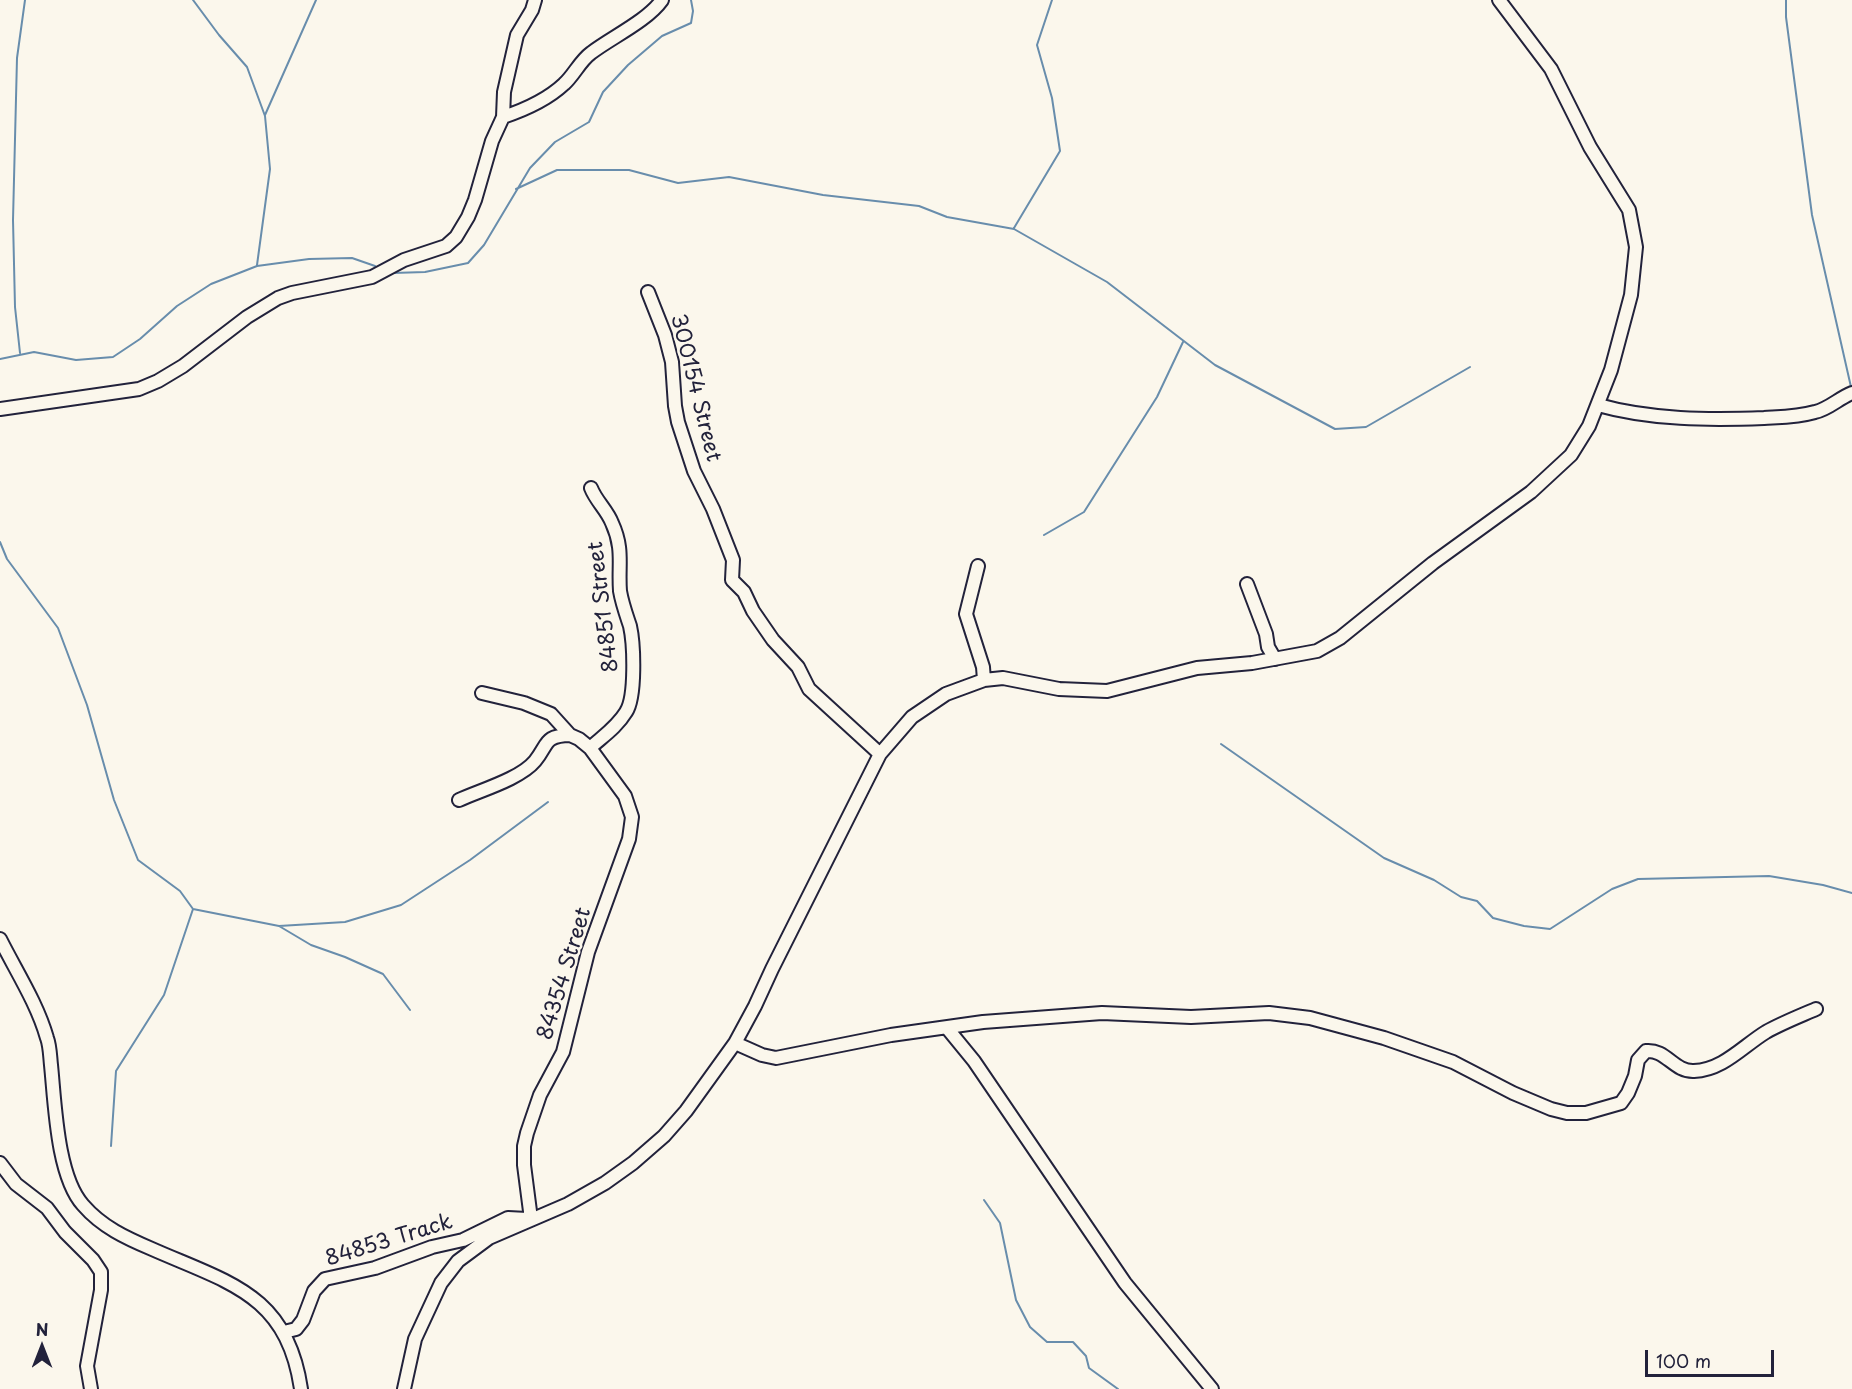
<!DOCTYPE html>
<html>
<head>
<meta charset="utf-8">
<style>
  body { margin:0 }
  #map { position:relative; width:1852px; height:1389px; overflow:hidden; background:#fbf7ec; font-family:"Playpen Sans",sans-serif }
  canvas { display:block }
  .north { position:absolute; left:12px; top:1317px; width:60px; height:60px; -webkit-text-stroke:4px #fbf7ec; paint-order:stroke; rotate:0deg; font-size:16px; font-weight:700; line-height:24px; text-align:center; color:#22223b }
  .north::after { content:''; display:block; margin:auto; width:21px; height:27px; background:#22223b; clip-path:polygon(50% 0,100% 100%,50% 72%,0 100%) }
  .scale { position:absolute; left:1645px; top:1350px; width:129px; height:27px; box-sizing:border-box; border:3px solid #22223b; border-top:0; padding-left:8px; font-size:18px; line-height:21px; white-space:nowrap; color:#22223b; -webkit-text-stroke:4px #fbf7ec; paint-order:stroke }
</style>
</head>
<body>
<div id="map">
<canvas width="1852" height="1389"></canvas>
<div class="north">N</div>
<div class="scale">100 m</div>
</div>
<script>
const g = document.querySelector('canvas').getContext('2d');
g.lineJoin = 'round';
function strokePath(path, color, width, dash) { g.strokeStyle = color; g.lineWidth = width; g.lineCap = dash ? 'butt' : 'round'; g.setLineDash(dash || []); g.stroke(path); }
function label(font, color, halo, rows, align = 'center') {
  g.font = font + ' "Playpen Sans",sans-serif'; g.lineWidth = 5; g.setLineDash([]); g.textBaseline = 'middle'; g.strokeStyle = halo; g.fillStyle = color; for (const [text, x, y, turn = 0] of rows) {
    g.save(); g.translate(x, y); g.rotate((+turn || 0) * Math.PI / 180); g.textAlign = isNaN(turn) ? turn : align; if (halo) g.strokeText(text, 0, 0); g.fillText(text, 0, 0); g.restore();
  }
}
const stream = new Path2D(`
  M193,0l26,35 28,32 18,49 5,53 -13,96
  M1786,0v17l26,198 39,172
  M265,115l51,-115
  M516,189l41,-19h72l49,13 51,-6 94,18 96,11 28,11 67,12 93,53 108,83 120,64 31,-2 104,-60
  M1014,228l46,-77 -8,-53 -15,-53 15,-45
  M393,273l32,-1 43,-9 16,-18 46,-77 25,-26 34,-20 14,-30 25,-27 34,-29 29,-13 2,-12 -2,-11
  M20,353l-5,-46 -2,-87 4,-162 8,-58
  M0,359l34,-7 42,8 37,-3 27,-18 37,-33 34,-22 46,-18 52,-7 43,-1 23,8
  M1044,535l40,-23 73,-115 26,-55
  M0,542l7,17 51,69 29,77 27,95 24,60 42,31 13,18 -29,86 -48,76 -5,75
  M1221,744l163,114 50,22 27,17 16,4 16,17 31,8 26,3 62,-40 26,-10 131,-3 54,9 29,8
  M193,909l86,17 66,-4 56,-17 69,-45 78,-58
  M279,926l32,19 34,12 38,17 27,36
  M984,1200l16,23 16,77 14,27 17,15h26l13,14 3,12 29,21`);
const minor = new Path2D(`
  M503,117c21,-7 44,-17 61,-33 10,-9 16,-23 27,-31 21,-16 56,-32 71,-53
  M648,292l17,43 7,27 3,44 3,16 16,49 19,38 20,51 -1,20 12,12 9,19 20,29 25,27 11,22 71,65
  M1598,405c53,15 111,15 166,13 17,-1 34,-1 51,-6 14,-3 24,-14 37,-19
  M0,409l139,-20 19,-8 25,-15 64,-49 31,-19 14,-5 80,-16 32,-17 42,-14 10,-9 12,-20 7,-17 17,-59 11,-24 1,-25 13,-57 15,-25 3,-10
  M978,566l-12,48 17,53 1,13
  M1247,584l19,50 2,13 7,12
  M482,693l42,10 27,11 19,21 9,4 11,9 35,48 7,21 -3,22 -41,113 -25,100 -23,43 -13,38 -3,13v19l7,54
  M590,748c12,-11 27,-21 36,-36 10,-15 8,-68 4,-86 -4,-12 -8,-23 -10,-35 -2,-26 4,-42 -8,-68 -5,-13 -16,-22 -21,-35
  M459,800c22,-10 61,-21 76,-39 14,-17 8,-25 35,-26
  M0,939c16,32 37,64 47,99 3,8 3,18 4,27 4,39 6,111 32,140 19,22 43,33 69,44 77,34 135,45 149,140
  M947,1028l27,33 151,222 87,106
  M735,1043l27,12 14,3 115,-23 92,-13 119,-9 89,4 78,-4 41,5 74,20 69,24 60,31 38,16 16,4h19l35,-10 7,-10 7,-17 3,-16 8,-9c20,-2 28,21 48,20 29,-1 49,-25 72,-39 16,-9 34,-16 50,-23
  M0,1163l16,21 31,24 18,24 28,28 8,12v18l-14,76 4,23
  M284,1332l12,-3 7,-9 11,-29 11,-12 50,-11 57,-21 31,-7 45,-22 19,1
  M404,1389l11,-50 26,-56 17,-22 31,-23 79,-34 37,-21 28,-20 31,-27 22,-25 49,-68 20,-37 17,-37 108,-215 32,-37 34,-23 38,-14 19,-2 56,11 48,2 90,-23 55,-5 65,-12 23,-13 93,-75 98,-71 40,-37 18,-29 22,-56 20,-75 5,-48 -7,-37 -39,-63 -39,-78 -52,-69`);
const streetNames = [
  ["300154 Street",695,388,76],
  ["84851 Street",604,607,-97],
  ["84354 Street",565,974,-73],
  ["84853 Track",389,1241,-17]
];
strokePath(stream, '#688dac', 2);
strokePath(minor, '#22223b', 16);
strokePath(minor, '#fbf7ec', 12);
label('21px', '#22223b', '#fbf7ec', streetNames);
</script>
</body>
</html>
